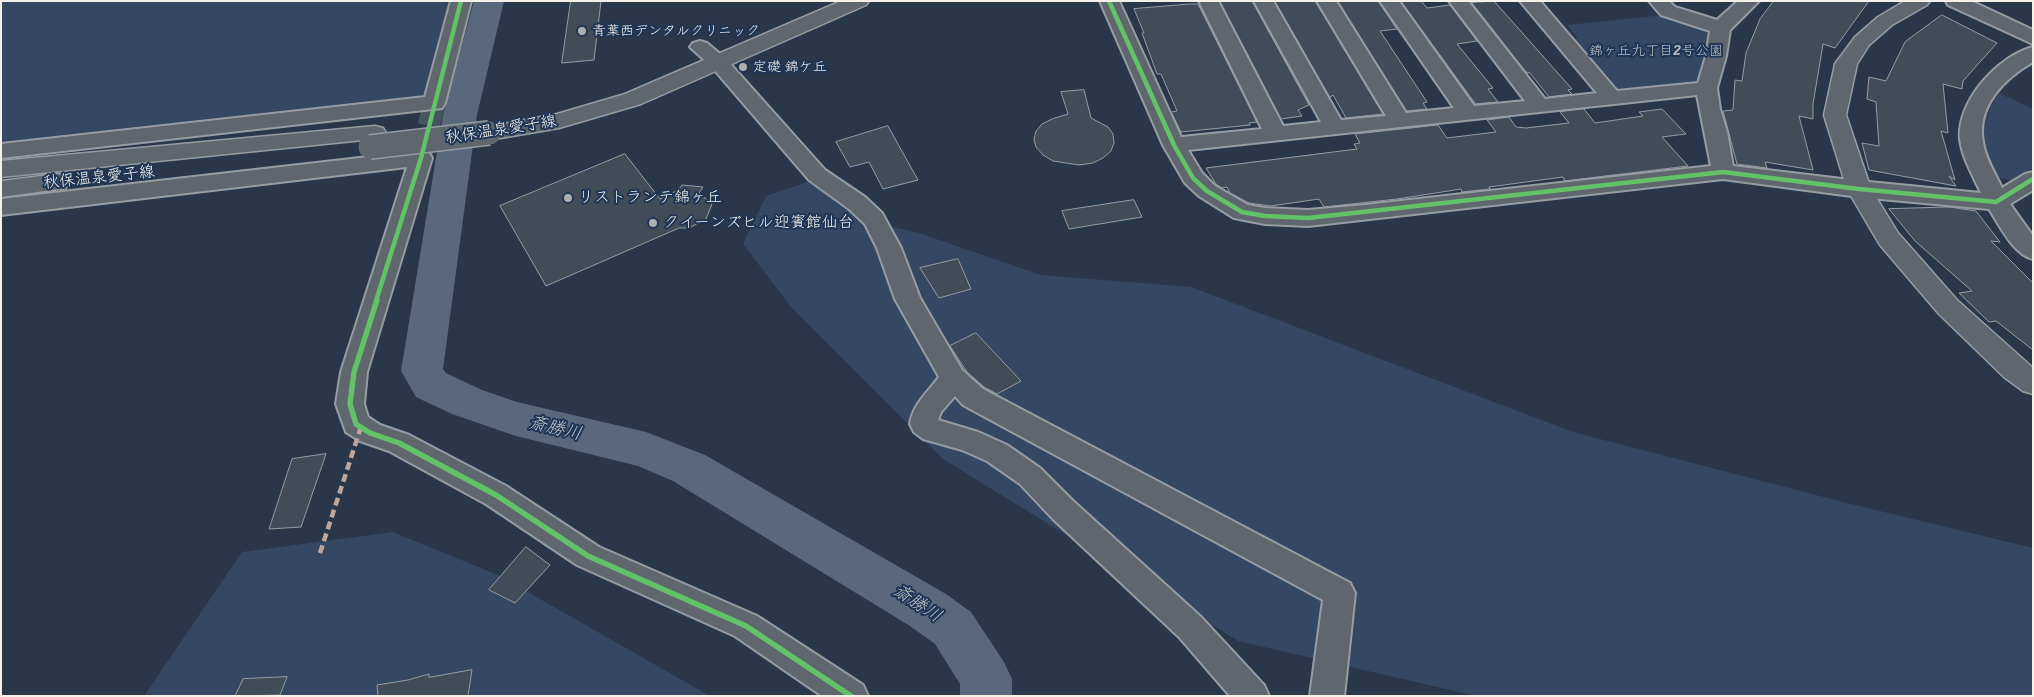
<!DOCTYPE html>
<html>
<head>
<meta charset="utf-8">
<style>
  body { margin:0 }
  #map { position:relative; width:2034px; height:697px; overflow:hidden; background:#2a374a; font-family:Sriracha,sans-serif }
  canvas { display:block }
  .frame { position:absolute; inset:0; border:2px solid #f4f1e8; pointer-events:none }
</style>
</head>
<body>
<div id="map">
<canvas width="2034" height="697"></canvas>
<div class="frame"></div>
</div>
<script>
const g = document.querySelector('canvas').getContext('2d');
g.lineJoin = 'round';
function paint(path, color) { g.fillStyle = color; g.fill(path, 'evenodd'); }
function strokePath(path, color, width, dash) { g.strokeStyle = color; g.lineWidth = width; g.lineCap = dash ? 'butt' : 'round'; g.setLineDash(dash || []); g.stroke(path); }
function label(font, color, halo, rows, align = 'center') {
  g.font = font + ' Sriracha,"Klee One",sans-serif'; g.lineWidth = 4; g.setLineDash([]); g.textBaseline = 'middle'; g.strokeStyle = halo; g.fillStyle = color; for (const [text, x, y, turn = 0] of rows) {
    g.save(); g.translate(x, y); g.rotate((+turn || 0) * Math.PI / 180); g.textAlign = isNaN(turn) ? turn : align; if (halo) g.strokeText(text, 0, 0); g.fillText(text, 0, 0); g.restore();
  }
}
const green = new Path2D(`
  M1,1h465l-32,102 -433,48z
  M1664,15l40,14 8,8 -10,39 -9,8 -75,6 -12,-4 -39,-47 11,-1 -11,-13z
  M1999,93l34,16v59l-22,13 -18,-6c-3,-7 -7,-14 -9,-22 -5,-21 4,-43 15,-60z
  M811,181l20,6 25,33 60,12 125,43 150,12 382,145 274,71 186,45v148h-557l-238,-55 -295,-182 -151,-151 -49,-64 23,-48z
  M393,532l105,43 212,121h-566l98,-144z`);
const river = new Path2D(`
  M474,1h30l-27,114 -34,254 3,4 36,17 35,12 129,30 59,23 241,139 25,18 33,50 8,17v17h-52v-12l-25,-40 -25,-18 -237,-145 -35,-15 -122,-30 -64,-22 -36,-17 -15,-26 42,-256z`);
const building = new Path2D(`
  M571,1h30l-7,59 -32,3z
  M1220,1h32l57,104 -11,5 4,6 -21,3z
  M1275,1h40l68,113 -37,4 -13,-23 -3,2z
  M1338,1h40l19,28 -17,2 47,71 -4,1 4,6 -20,2z
  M1401,1h20l6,7 23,-3 27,36 -20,3 36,44 -5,1 10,13 -22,2z
  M1494,1l78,88 -4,1 4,4 -23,3 -19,-24 -4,-1 -54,-69z
  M1774,1h95l-34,47 -12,-4 -10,60v15l-14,-3 14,54 -48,-8 2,6 -30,-4 -14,-53 10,-1 2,-30 7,1 4,-28 14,-34z
  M1190,4h8l59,118 -8,1 1,2 -69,7 -10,-20 6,-1 -16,-37h-4l-15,-41h2l-10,-24z
  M1942,15l55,28 -34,38 -1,8 -19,-5 5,49 -7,-2 14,49 -6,-4 7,10 -87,-16 -7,-27 17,3 -3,-44 -9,-3 2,-22 17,4 19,-39z
  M1084,90l7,28 17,9 5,7 1,9 -3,8 -8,7 -10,5 -14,2 -26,-4 -10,-6 -7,-8 -2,-8 2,-8 6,-7 10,-5 16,-5 -7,-22z
  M1584,109l11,14 48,-7 -4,-4 23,-3 24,25 -24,3 26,29 -123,15 -2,-4 -74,10 1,2 -28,3 -1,-3 -64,10 -73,8 -5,-8 -48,7 -22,-3 -19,-10 -3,-6 -5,1 -6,-4 -10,-16 151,-19 -3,-5 6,-1 -5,-9 83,-9 9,13 49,-6 -9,-12 22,-3 7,10 10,1 43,-5 -9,-11z
  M888,126l30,54 -35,9 -14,-27 -19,5 -14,-25z
  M625,154l35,45 18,-9 4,-5 21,2 -4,6 13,11 -6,15 -17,9h-10l-133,58 -46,-80z
  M1134,200l8,17 -73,12 -7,-18z
  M1950,207l26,4 24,31 -9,-1 42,42v67l-37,-29 -7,1 -30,-29 13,-2 -57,-50 -26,-32z
  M958,259l13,30 -32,9 -19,-30z
  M976,333l45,48 -24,13 -13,-7 -17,-15 -17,-26z
  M326,454l-25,73 -32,2 23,-70z
  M526,547l24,18 -35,38 -26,-13z
  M472,670l-4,26h-90l-1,-11 31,-5 21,-6v3z
  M287,677l-7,18 -45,1 8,-17z`);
const streetTunnel = new Path2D(`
  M421,158l13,-55`);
const street = new Path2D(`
  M451,1h20l-26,102 -3,5 -441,50v-14l424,-47z
  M1100,1h19l62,136 81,-8 -63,-128h19l65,125 38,-4 -67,-121h19l68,119 45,-4 -69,-115h19l70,112 48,-5 -74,-107h19l75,105 51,-5 -76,-100h19l77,98 52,-6 -77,-92h20l77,90 81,-8 8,-27 4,-25 -49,-16 -12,-14h20l6,6 42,13 21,-19h21l-29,29 -4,26 -9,32 3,21 7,23 6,34 126,15 122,12c-8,-17 -19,-36 -21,-54 -3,-38 38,-83 73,-92v15c-28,16 -57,44 -50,80 2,16 12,31 19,46l23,-14 8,-2v18l-23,14 23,32v23c-20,-5 -33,-33 -44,-50l-130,-12 -136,-18 -415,47 -43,-2 -31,-6 -35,-22 -14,-13 -22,-38zM1697,95l14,71 -346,39 -57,5 -43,-2 -17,-3 -33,-19 -13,-13 -14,-23z
  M1946,1h25l62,29v14l-85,-39z
  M700,41l7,2 19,16 99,111 40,27 17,16 19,35 19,50 42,72 21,19 367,194 5,10 -11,103h-34l13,-96 -360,-195 -8,-9 -14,16 -3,8 40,12 29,13 33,23 33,33 128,116 63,68 5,11h-39l-51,-59 -126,-118 -33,-35 -33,-23 -25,-11 -39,-11 -9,-7 -4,-8c3,-20 18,-32 29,-47l-44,-78 -18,-51 -12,-24 -16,-15 -40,-29 -97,-113 -22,-20 3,-4z
  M421,151l8,2 3,5 -65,214 -3,32 4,13 12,8 29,10 97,51 93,61 158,69 106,69 5,11h-46l-87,-60 -158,-71 -91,-61 -97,-53 -29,-10 -14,-9 -10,-28 5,-32 66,-205 -406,48v-16z`);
const secondary = new Path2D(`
  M841,1h28l-3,4 -225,99 -82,24 -70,12 -8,-2 -3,-5 3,-5 76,-14 68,-20z
  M1905,1h25l-3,4 -35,20 -23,20 -12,19 -11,51 25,74 27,44 59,67 76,68v26l-10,-3 -19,-14 -65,-63 -59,-69 -33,-56 -23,-74 11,-51 20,-27 23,-20z
  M375,126l8,2 3,5 -3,5 -382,39v-16z
  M58,174l8,2 4,6 -4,6 -65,9v-16z`);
const secondaryBridge = new Path2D(`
  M370,147l119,-14`);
const quiet = new Path2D(`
  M320,553l41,-126`);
const cyclewayFar1 = new Path2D(`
  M1109,1l65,144 19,33 14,13 35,21 23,4 43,2 415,-46 136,17 137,13 37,-23
  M376,301l45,-143 40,-157`);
const cycleway = new Path2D(`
  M377,300l-23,72 -4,32 6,20 14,9 29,10 97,52 92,61 158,70 105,70`);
const markers = [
  [582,31,5,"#adb0b1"],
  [743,67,5,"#adb0b1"],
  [568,198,5,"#adb0b1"],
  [653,223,5,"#adb0b1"]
];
const farPoinames = [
  ["青葉西デンタルクリニック",592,31],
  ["定礎 錦ケ丘",753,67]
];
const farParknames = [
  ["錦ヶ丘九丁目2号公園",1656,51]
];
const streetNames = [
  ["秋保温泉愛子線",501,130,-9],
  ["秋保温泉愛子線",99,178,-6]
];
const poiNames = [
  ["リストランテ錦ヶ丘",578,198],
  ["クイーンズヒル迎賓館仙台",663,223]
];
const waterNames = [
  ["斎勝川",555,429,13],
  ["斎勝川",917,604,33]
];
paint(green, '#344763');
paint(river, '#59687d');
paint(building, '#424c59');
strokePath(building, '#979ca3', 1);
strokePath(streetTunnel, '#485362', 22, [22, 11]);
strokePath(street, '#979ca3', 4);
strokePath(secondary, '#979ca3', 3);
paint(street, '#60666e');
paint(secondary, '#60666e');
strokePath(secondaryBridge, '#979ca3', 26, []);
strokePath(secondaryBridge, '#60666e', 23);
strokePath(quiet, '#c0a59a', 4.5, [8, 4.5]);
strokePath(cyclewayFar1, '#61c268', 4.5);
strokePath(cycleway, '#61c268', 5.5);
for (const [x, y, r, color] of markers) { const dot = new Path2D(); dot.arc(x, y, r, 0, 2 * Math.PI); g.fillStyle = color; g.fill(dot); strokePath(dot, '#1d3557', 2); }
label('14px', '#f4f1e8', '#1d3557', farPoinames, 'left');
label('14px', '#bbbfc1', '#1d3557', farParknames);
label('16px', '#f4f1e8', '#1d3557', streetNames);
label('16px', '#f4f1e8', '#1d3557', poiNames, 'left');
label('italic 18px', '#c0c3c4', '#1d3557', waterNames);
</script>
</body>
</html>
